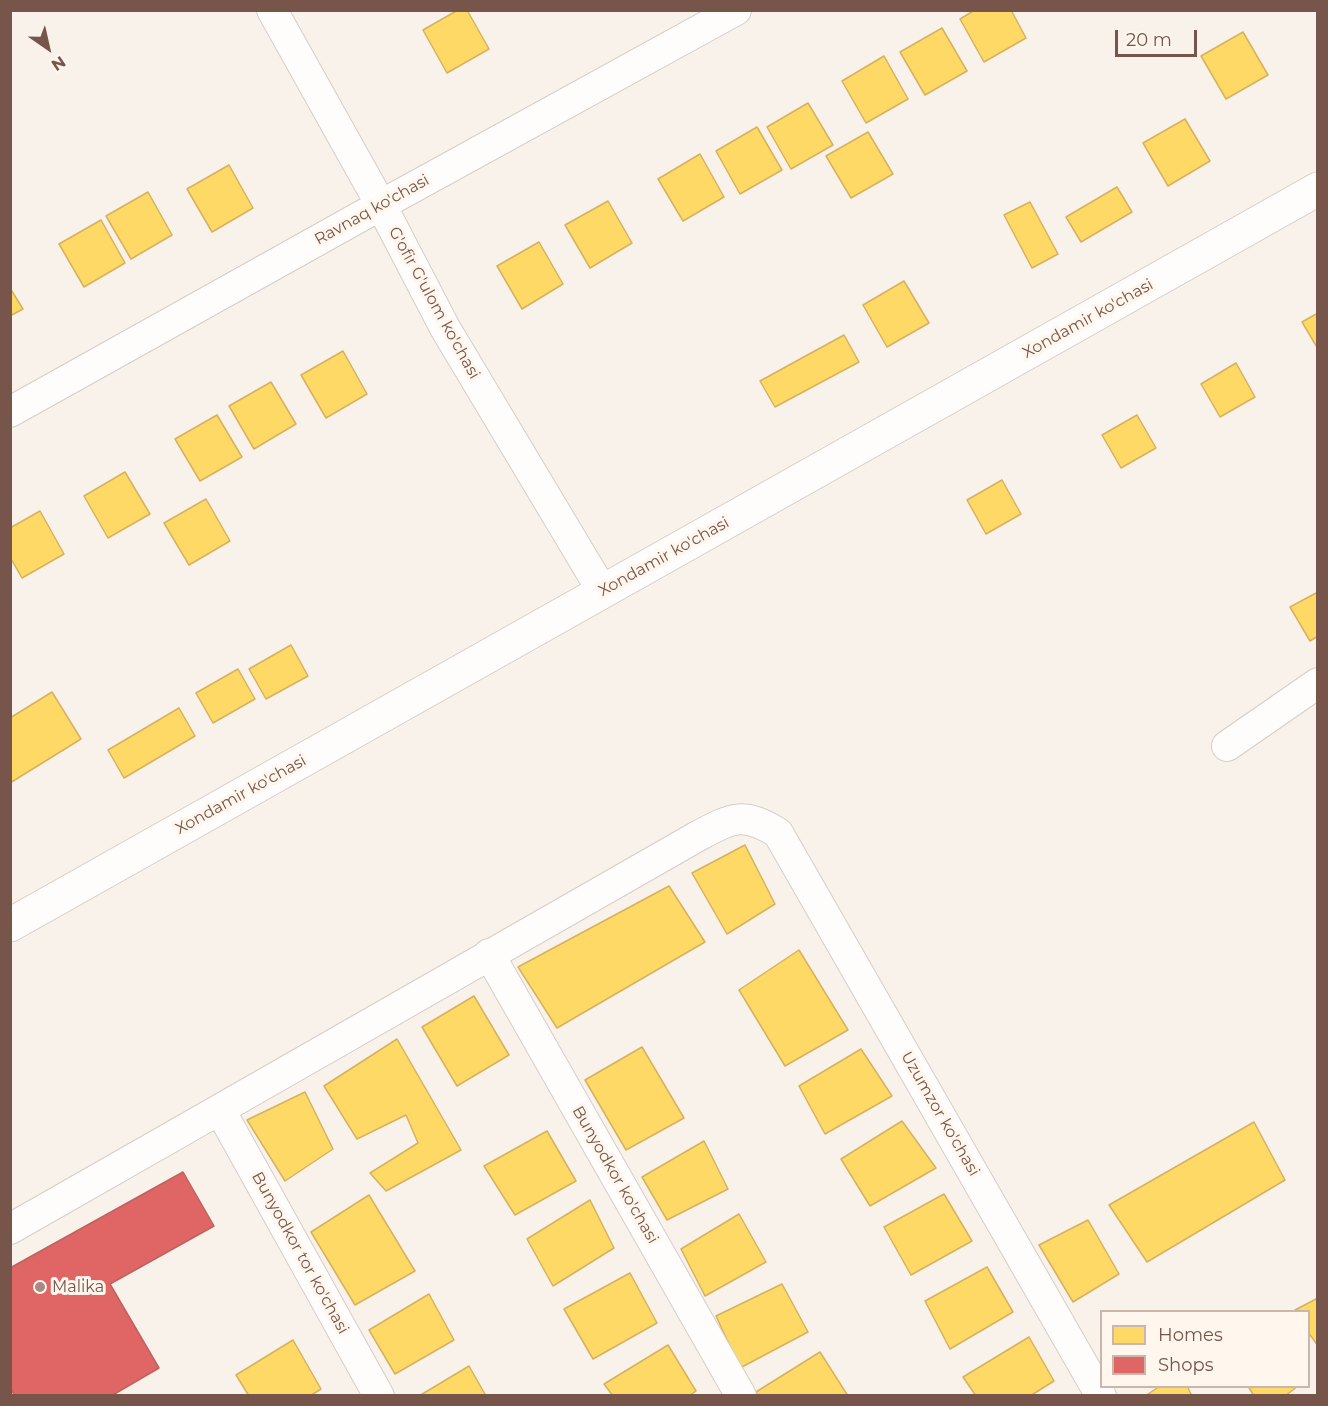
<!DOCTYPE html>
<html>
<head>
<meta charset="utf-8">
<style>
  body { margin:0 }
  #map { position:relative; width:1328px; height:1406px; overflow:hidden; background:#f8f2eb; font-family:Montserrat,sans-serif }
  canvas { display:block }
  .frame { position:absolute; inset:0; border:12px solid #77554a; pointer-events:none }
  .legend { position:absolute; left:1100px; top:1310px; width:210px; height:78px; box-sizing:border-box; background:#fff6ed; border:2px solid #c9b6ac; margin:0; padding:8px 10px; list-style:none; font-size:18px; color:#77554a }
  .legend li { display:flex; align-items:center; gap:12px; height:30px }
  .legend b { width:30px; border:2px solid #c9b6ac }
  .north { position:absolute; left:18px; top:18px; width:60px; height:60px; -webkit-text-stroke:4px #fff6ed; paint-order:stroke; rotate:146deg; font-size:16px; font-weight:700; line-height:24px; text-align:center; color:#77554a }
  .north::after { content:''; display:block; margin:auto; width:21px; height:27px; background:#77554a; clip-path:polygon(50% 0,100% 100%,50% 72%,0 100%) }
  .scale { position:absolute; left:1115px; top:30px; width:82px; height:27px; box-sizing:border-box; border:3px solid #77554a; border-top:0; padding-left:8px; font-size:18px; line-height:21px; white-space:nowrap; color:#77554a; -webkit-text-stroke:4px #fff6ed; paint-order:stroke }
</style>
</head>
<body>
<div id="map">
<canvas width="1328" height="1406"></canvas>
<div class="frame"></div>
<ul class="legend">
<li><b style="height:16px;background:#ffd966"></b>Homes</li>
<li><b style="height:16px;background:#e06666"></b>Shops</li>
</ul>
<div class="north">N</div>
<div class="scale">20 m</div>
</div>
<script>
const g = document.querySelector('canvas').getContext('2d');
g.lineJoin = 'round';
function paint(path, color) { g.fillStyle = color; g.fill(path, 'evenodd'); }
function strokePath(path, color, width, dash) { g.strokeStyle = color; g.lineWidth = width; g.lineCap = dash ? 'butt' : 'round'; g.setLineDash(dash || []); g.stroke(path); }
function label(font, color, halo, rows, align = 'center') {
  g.font = font + ' Montserrat,sans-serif'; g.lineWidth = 6; g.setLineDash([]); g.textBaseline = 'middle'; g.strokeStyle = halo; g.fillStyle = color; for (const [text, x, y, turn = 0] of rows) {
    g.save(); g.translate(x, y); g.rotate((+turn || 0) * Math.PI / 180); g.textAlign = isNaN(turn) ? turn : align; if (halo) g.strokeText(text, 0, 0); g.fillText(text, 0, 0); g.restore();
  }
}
const homes = new Path2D(`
  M458,10h9l22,39 -42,24 -24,-43z
  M975,10h36l15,28 -42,24 -24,-43z
  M942,28l25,43 -42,24 -25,-43z
  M1243,32l25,43 -42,24 -25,-43z
  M884,56l24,43 -42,24 -24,-42z
  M808,103l25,42 -42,24 -24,-42z
  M1185,119l25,42 -42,25 -25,-43z
  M757,127l25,43 -42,24 -24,-43z
  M868,132l25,42 -42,24 -25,-42z
  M700,154l24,43 -41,24 -25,-42z
  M229,165l24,43 -41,24 -25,-43z
  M1117,187l15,25 -51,30 -15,-25z
  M148,192l24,43 -41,24 -25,-43z
  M608,201l24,42 -42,25 -25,-43z
  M1030,202l28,52 -26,14 -28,-53z
  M101,220l24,43 -41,24 -25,-43z
  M539,242l24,42 -41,25 -25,-43z
  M904,281l25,42 -42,24 -24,-42z
  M10,288l13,21 -13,7z
  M1318,313v36l-16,-27z
  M844,335l15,27 -84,45 -15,-26z
  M343,351l24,43 -41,24 -25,-43z
  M1236,363l19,34 -35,20 -19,-33z
  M271,382l25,42 -42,25 -25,-43z
  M217,415l25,42 -42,24 -25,-42z
  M1137,415l19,33 -35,20 -19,-33z
  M125,472l25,42 -42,24 -24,-42z
  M1002,480l19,34 -35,20 -19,-34z
  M206,499l24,42 -41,24 -25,-42z
  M40,511l24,43 -42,24 -12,-21v-29z
  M1318,592v44l-8,5 -20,-34z
  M291,645l17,31 -42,23 -17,-30z
  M238,669l17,30 -42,24 -17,-30z
  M52,692l29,47 -71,44v-65z
  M179,708l16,28 -71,42 -16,-28z
  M745,845l30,59 -48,30 -35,-61z
  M669,886l36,56 -148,86 -39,-61z
  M799,950l49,80 -63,36 -46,-76z
  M474,996l35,59 -52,31 -35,-59z
  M397,1039l64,111 -75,41 -16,-18 48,-30 -12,-28 -49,24 -33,-53z
  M642,1047l42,71 -58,32 -41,-70z
  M861,1049l31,47 -67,38 -26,-48z
  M305,1092l28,57 -48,32 -38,-61z
  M902,1121l34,47 -66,38 -29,-47z
  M1254,1122l31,58 -138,82 -38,-57z
  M547,1131l29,50 -61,34 -31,-49z
  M704,1141l24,48 -61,31 -25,-43z
  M944,1194l28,47 -61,34 -27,-48z
  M369,1195l46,76 -60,34 -44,-73z
  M590,1200l24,48 -61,38 -26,-47z
  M739,1214l27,48 -61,34 -24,-47z
  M1088,1220l31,54 -46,28 -34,-57z
  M987,1267l26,45 -63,37 -25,-48z
  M630,1273l27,50 -64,36 -29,-50z
  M782,1284l26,48 -68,36 -24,-52z
  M429,1294l25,46 -59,34 -26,-44z
  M1318,1298v48l-10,-14v-20l-13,-2z
  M1029,1337l25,44 -24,15h-54l-13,-19z
  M293,1340l28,49 -11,7h-61l-13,-21z
  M668,1345l28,46 -7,5h-76l-9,-12z
  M820,1352l28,44h-90l-2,-4z
  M469,1366l17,30h-67z
  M1160,1386h27l5,10h-47z
  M1248,1386h50l-13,10h-31z`);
const shops = new Path2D(`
  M183,1172l31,54 -104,58 49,84 -48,28h-96l-5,-8v-120z`);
const street = new Path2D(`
  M272,10l109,195 64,123 158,264
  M10,412l371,-207 355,-195
  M1227,746l91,-63
  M489,954l252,442
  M220,1110l159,286
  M10,1229c230,-130 458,-264 688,-393 34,-18 45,-25 80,-3l323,563`);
const secondary = new Path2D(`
  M10,925l1308,-736`);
const markers = [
  [40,1287,6,"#a48c82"]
];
const streetNames = [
  ["Ravnaq ko'chasi",372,210,-29],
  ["G'ofir G'ulom ko'chasi",434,303,61],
  ["Xondamir ko'chasi",1088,319,-29],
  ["Xondamir ko'chasi",664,557,-29],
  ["Xondamir ko'chasi",241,795,-29],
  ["Uzumzor ko'chasi",940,1114,60],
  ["Bunyodkor ko'chasi",615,1175,60],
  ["Bunyodkor tor ko'chasi",300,1253,61]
];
const poiNames = [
  ["Malika",52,1287]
];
paint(homes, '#ffd966');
strokePath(homes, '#d6b15e', 1.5);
paint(shops, '#e06666');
strokePath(shops, '#c0615e', 1.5);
strokePath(street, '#d6cdc8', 32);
strokePath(secondary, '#d7cdc8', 35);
strokePath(street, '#fefdfc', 30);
strokePath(secondary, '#fefdfc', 33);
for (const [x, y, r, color] of markers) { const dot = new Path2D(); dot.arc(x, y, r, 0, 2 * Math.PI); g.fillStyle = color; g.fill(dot); strokePath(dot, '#fff6ed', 2); }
label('16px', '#77554a', '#fff6ed', streetNames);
label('16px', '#77554a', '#fff6ed', poiNames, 'left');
</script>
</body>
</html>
